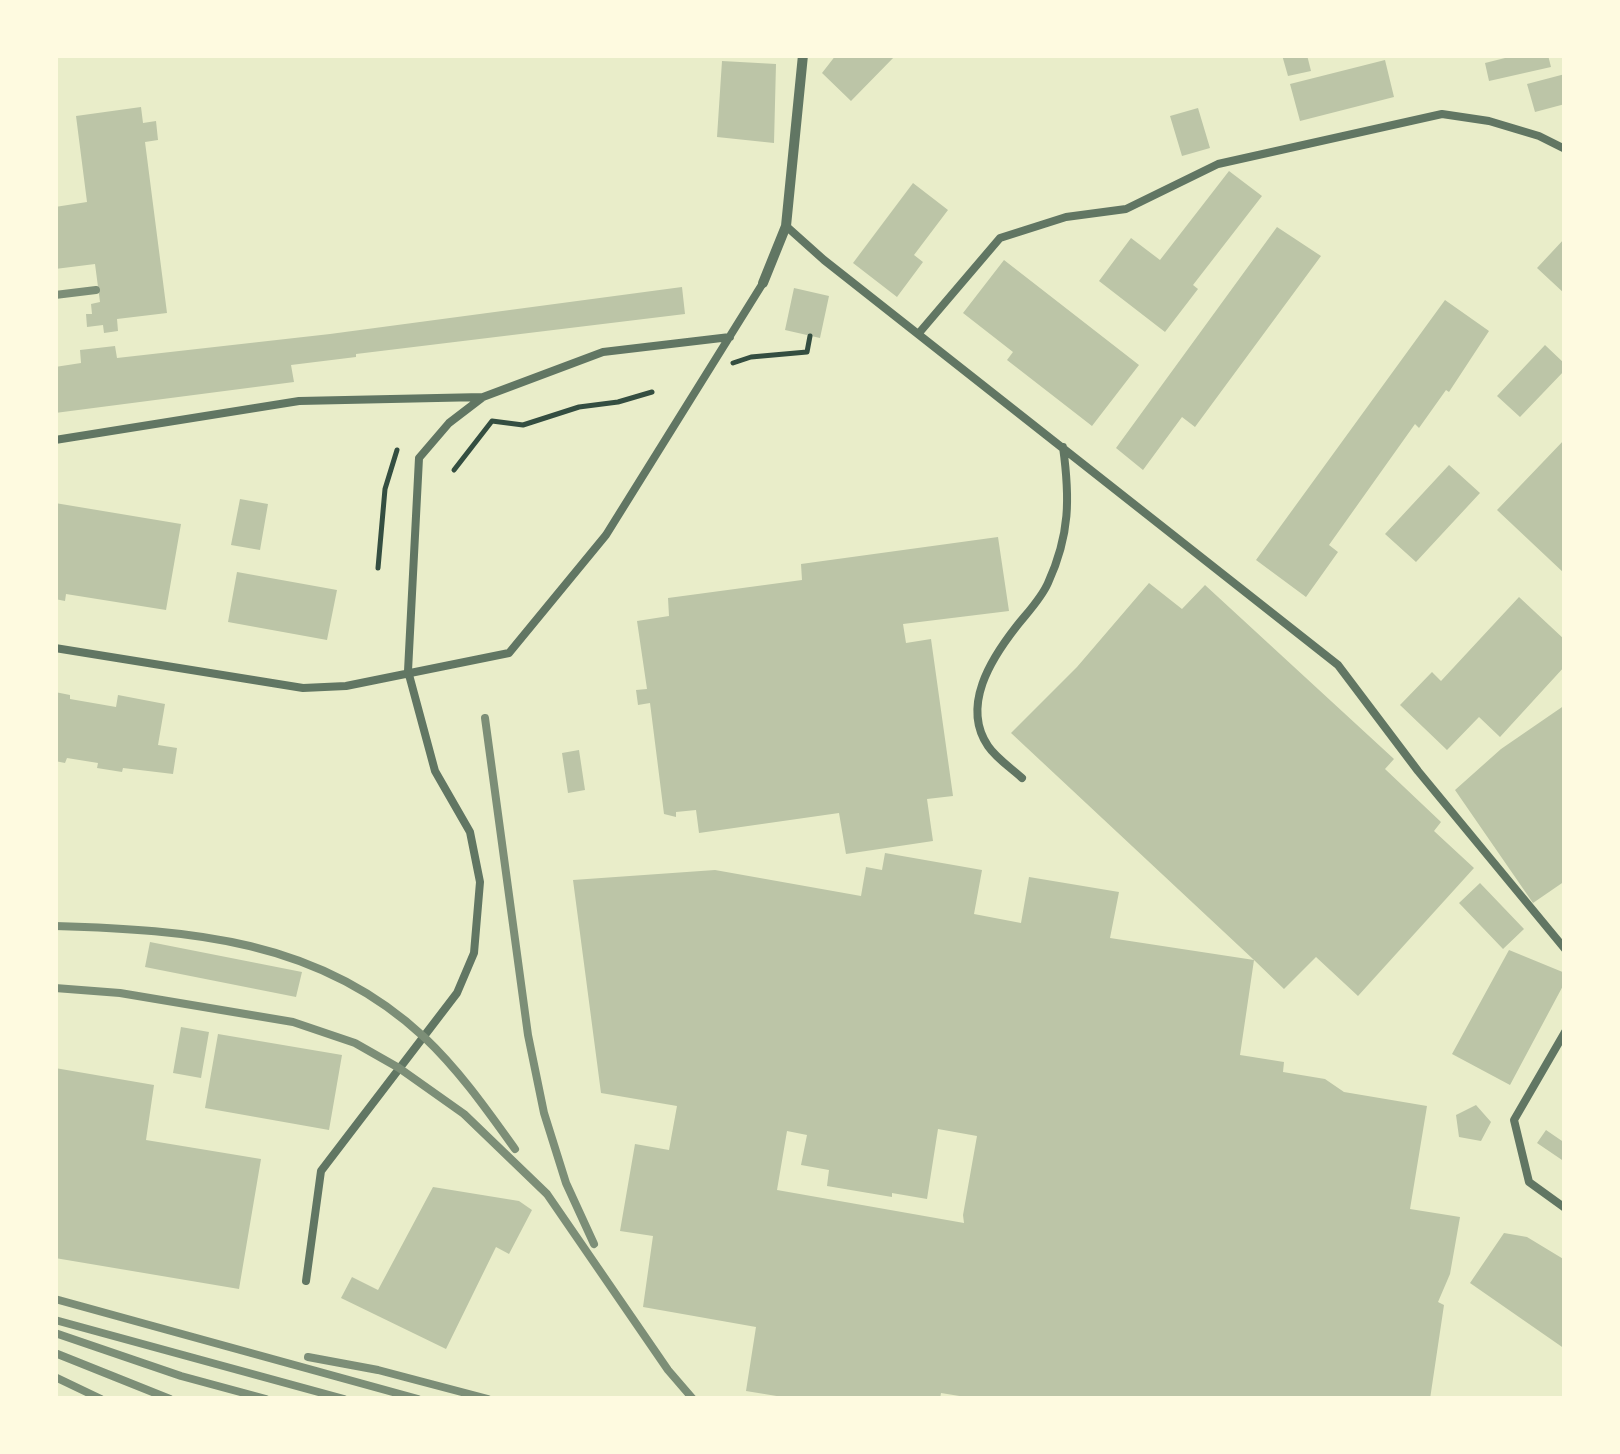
<!DOCTYPE html>
<html>
<head>
<meta charset="utf-8">
<style>
  body { margin:0 }
  #map { position:relative; width:1620px; height:1454px; overflow:hidden; background:#e9edc9; font-family:"DM Sans",sans-serif }
  canvas { display:block }
  .frame { position:absolute; inset:0; border:58px solid #fefae0; pointer-events:none }
</style>
</head>
<body>
<div id="map">
<canvas width="1620" height="1454"></canvas>
<div class="frame"></div>
</div>
<script>
const g = document.querySelector('canvas').getContext('2d');
g.lineJoin = 'round';
function paint(path, color) { g.fillStyle = color; g.fill(path, 'evenodd'); }
function strokePath(path, color, width, dash) { g.strokeStyle = color; g.lineWidth = width; g.lineCap = dash ? 'butt' : 'round'; g.setLineDash(dash || []); g.stroke(path); }
const building = new Path2D(`
  M836,55h60l-45,46 -29,-28z
  M1282,55h25l4,16 -23,5z
  M1517,55h31l3,12 -62,14 -4,-18z
  M1385,60l9,37 -94,24 -10,-37z
  M722,61l54,3 -2,79 -57,-6z
  M1565,74v30l-30,8 -8,-28z
  M141,107l2,16 13,-2 2,19 -13,2 22,171 -50,6 1,12 -14,2 -1,-8 -16,2 -1,-13h6l-1,-10 9,-2 -5,-38 -40,5v-62l32,-5 -11,-86z
  M1198,108l12,40 -28,8 -12,-40z
  M1229,171l33,25 -69,89 5,4 -33,43 -66,-51 32,-43 29,22z
  M913,183l35,27 -34,45 9,7 -26,35 -44,-34z
  M1277,227l44,29 -126,171 -13,-10 -39,53 -27,-22z
  M1565,238v56l-28,-26z
  M1004,260l135,105 -47,61 -85,-66 6,-8 -50,-39z
  M682,287l3,27 -329,40v3l-65,8 3,17 -239,31v-46l26,-4 -1,-13 35,-4 2,12 213,-24z
  M794,288l35,8 -9,42 -35,-8z
  M1445,300l44,31 -40,61 -3,-2 -27,38 -4,-4 -86,121 9,7 -32,45 -50,-37z
  M1545,345l20,19v6l-45,47 -23,-21z
  M1565,439v135l-68,-64z
  M1449,465l31,28 -64,69 -31,-28z
  M240,499l28,5 -8,46 -29,-5z
  M55,503l126,21 -15,86 -100,-16 -1,7 -10,-2z
  M998,537l11,74 -106,13 3,19 25,-4 22,157 -26,3 6,42 -87,13 -7,-41 -140,20 -3,-23 -20,2v5l-12,-3 -14,-111 -12,2 -2,-15 11,-1 -10,-68 32,-5 -1,-18 134,-18 -1,-16z
  M237,572l100,18 -10,50 -99,-18z
  M1149,583l33,26 23,-24 189,174 -9,10 56,53 -7,9 40,37 -116,128 -42,-39 -32,32 -30,-29 -14,95 44,7 -1,10 42,7 19,13 83,14 -17,103 50,8 -10,57 -12,28 6,3 -14,94h-452l-37,-6 -1,6h-145l-49,-8 10,-64 -113,-20 10,-71 -33,-5 15,-87 34,6 8,-44 -76,-13 -28,-213 142,-10 146,26 5,-29 16,3 3,-17 97,17 -8,44 47,9 8,-46 90,15 -9,46 144,22 -243,-227 66,-66zM938,1129l39,7 -14,79 1,8 -187,-33 10,-59 20,4 -6,30 28,5 -2,16 65,11v-4l35,6z
  M1519,597l46,43v26l-65,71 -21,-20 -32,33 -47,-45 32,-33 9,9z
  M55,692l15,3v4l46,8 2,-12 47,9 -7,41 19,3 -4,26 -50,-6 -1,4 -25,-4 1,-5 -31,-5 -2,5 -10,-2z
  M1565,705v176l-32,22 -78,-113 46,-41z
  M579,750l6,40 -17,3 -6,-40z
  M1480,883l44,46 -21,20 -44,-46z
  M150,942l152,30 -6,25 -151,-30z
  M1509,950l56,23v9l-55,103 -58,-31z
  M181,1027l28,5 -8,46 -28,-5z
  M218,1034l124,21 -13,75 -124,-22z
  M55,1068l99,17 -8,55 115,19 -22,130 -184,-31z
  M1476,1105l15,17 -10,19 -22,-4 -3,-22z
  M1546,1130l19,13v19l-28,-19z
  M433,1187l86,14 13,9 -23,44 -13,-7 -50,102 -105,-51 11,-21 26,13z
  M1504,1233l23,4 38,23v89l-95,-66z`);
const path = new Path2D(`
  M733,363l18,-6 56,-5 3,-16
  M454,470l38,-49 31,4 56,-18 39,-5 34,-10
  M378,568l7,-79 12,-39`);
const service = new Path2D(`
  M786,226l38,34 514,405 80,106 147,178
  M919,333l81,-95 66,-21 60,-8 92,-45 224,-50 47,7 50,15 26,13
  M55,440l244,-39 184,-4
  M55,648l248,40 43,-2 163,-33 97,-118 157,-252
  M1022,778c-11,-10 -26,-20 -34,-32 -27,-40 3,-87 28,-119 11,-14 25,-28 32,-44 22,-48 22,-85 15,-136
  M1565,1032l-51,88 15,62 36,26
  M306,1281l15,-110 136,-178 17,-40 6,-71 -10,-50 -35,-61 -27,-100 11,-213 30,-35 34,-26 120,-45 127,-15`);
const minor = new Path2D(`
  M763,283l23,-57 17,-171`);
const rail = new Path2D(`
  M55,295l41,-5
  M485,718l43,317 16,78 22,70 28,61
  M55,926c135,4 264,13 369,111 35,33 63,73 91,112
  M55,988l65,5 173,29 62,21 44,25 65,46 83,80 121,176 25,29
  M55,1299l363,100
  M55,1320l289,79
  M55,1333l126,43 85,23
  M55,1353l115,46
  M308,1357l70,13 110,29
  M55,1377l46,22`);
paint(building, '#bcc5a7');
strokePath(path, '#344e41', 5);
strokePath(service, '#617663', 8);
strokePath(minor, '#617663', 10);
strokePath(rail, '#7c8e77', 8);
</script>
</body>
</html>
